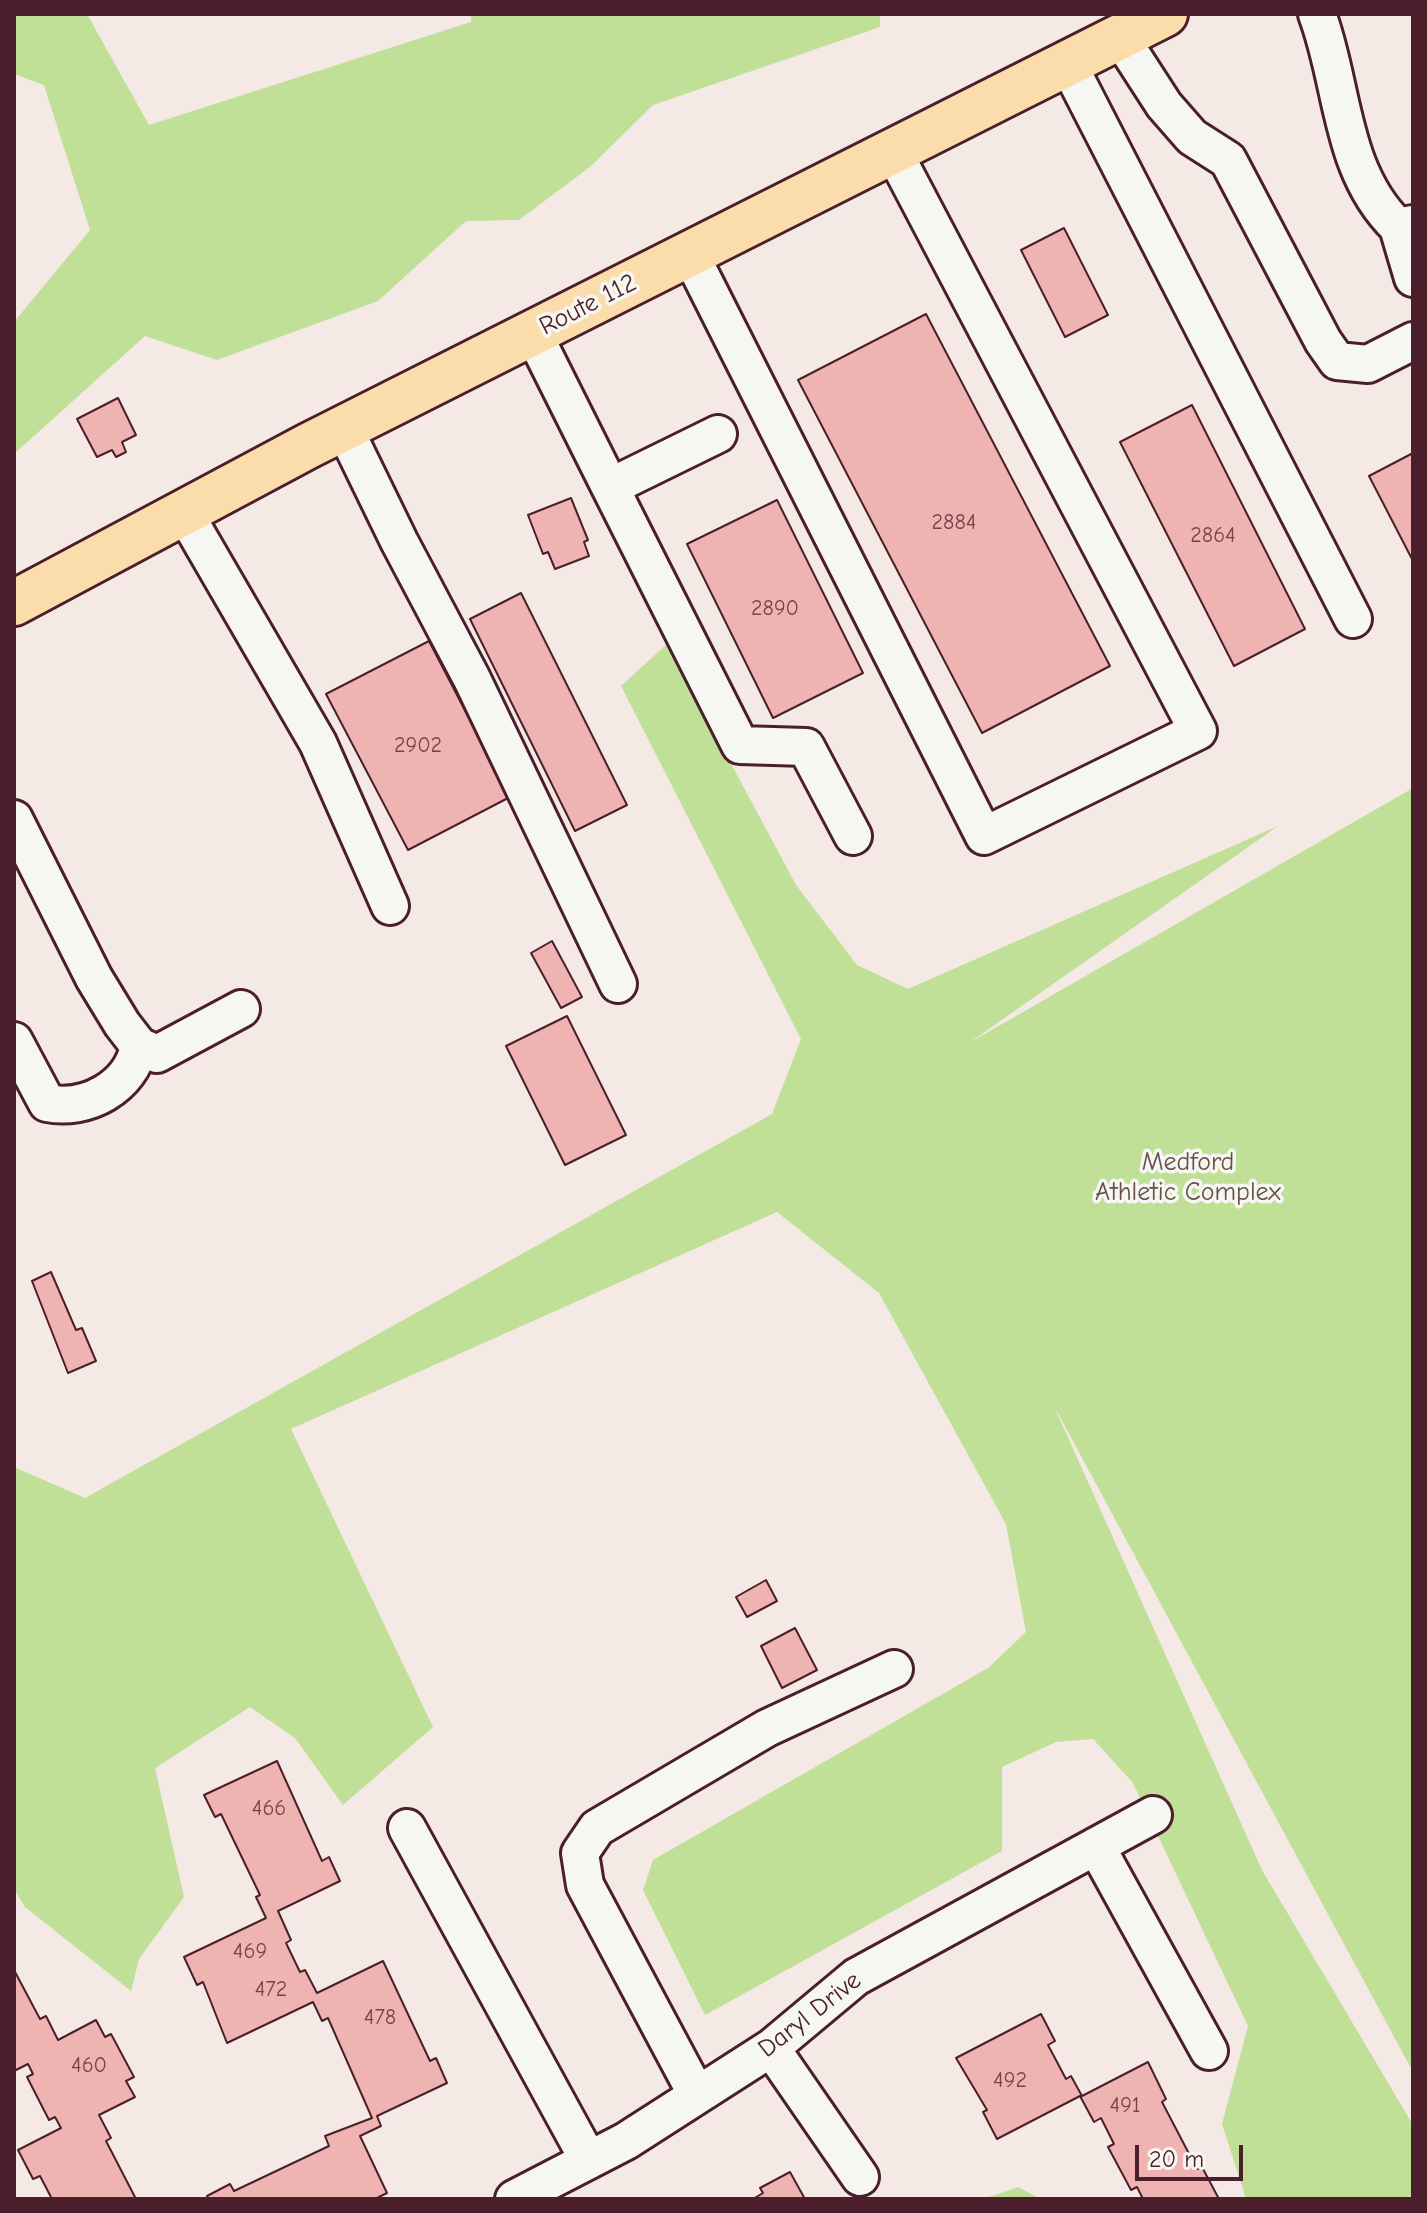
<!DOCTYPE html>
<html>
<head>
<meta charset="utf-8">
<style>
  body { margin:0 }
  #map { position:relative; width:1427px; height:2213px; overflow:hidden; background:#f5e9e5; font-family:"Comic Neue",sans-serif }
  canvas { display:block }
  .frame { position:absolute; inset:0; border:16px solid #4a1f2b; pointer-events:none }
  .scale { position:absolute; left:1135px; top:2145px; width:108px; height:36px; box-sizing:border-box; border:4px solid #4a1f2b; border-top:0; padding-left:10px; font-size:24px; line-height:28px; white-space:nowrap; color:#4a1f2b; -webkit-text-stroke:6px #f6f6f2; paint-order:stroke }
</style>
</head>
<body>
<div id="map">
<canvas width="1427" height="2213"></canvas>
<div class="frame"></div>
<div class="scale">20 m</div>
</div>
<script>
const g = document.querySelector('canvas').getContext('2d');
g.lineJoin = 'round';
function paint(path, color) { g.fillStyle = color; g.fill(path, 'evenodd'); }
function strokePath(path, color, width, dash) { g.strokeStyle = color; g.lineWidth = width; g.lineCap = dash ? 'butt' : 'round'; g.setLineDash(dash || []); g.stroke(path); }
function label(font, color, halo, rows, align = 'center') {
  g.font = font + ' "Comic Neue",sans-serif'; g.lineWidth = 7; g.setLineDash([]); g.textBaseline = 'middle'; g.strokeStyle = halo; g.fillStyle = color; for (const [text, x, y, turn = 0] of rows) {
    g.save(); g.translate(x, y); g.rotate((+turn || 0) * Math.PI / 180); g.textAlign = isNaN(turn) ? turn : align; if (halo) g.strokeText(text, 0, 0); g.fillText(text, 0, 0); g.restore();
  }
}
const green = new Path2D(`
  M14,14h73l62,111 322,-103v-8h409v13l-227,78 -63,62 -71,53 -53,1 -88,80 -161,59 -72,-24 -131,118v-132l76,-92 -46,-145 -30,-11z
  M667,644l129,241 61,80 51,24 370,-163 -309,217 444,-255v1284l-360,-668 209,466 151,255v74h-167l-24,-75 26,-98 -115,-243 -40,-44 -37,3 -54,25v84l-297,164 -62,-125 10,-30 335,-192 38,-36 -20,-108 -127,-231 -102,-81 -486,217 142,298 -90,78 -48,-67 -45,-31 -95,61 29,129 -45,62 -8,32 -106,-84 -11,-18v-422l71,31 687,-384 29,-75 -180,-353z
  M1018,2187l23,12h-52v-2z`);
const building = new Path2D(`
  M1064,228l44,87 -43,22 -44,-87z
  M926,314l184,352 -128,67 -184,-353z
  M118,398l18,37 -14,7 4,10 -10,5 -4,-7 -15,7 -20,-38z
  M1192,405l113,224 -71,37 -114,-224z
  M1413,453v108l-44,-85z
  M571,498l17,42 -4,2 5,14 -34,13 -7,-17 -5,2 -15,-39z
  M777,500l86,173 -90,45 -86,-174z
  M521,593l106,212 -52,26 -105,-212z
  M429,641l81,156 -102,53 -82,-156z
  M552,941l30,56 -21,11 -30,-55z
  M567,1016l59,119 -61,30 -59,-119z
  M51,1272l25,58 6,-2 14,33 -28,12 -36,-92z
  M766,1580l11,21 -30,16 -11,-20z
  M795,1628l22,42 -35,18 -21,-42z
  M277,1761l45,100 7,-4 11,24 -62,30 13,29 -5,3 14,29 5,-2 12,23 66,-32 47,100 6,-3 11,25 -70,33 4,10 -21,10 27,57 -12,6h-167l-1,-3 23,-12 4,7 95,-45 -4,-10 47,-18 -44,-100 -6,3 -9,-19 -86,41 -24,-61 -6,3 -13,-28 82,-39 -10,-21 4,-2 -39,-81 -6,3 -11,-22z
  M14,1970l26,49 6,-3 12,24 38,-20 9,17 6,-3 23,43 -8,4 9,16 -36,18 12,23 -5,3 30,58h-84l-12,-23 -7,3 -15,-29 43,-22 -6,-11 -6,3 -22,-43 6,-3 -5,-10 -14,7z
  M1041,2014l14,27 -7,4 18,34 5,-3 11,20 66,-34 18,37 -4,3 35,67 5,-2 17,32h-76l-6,-12 -6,3 -23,-43 6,-3 -13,-26 -7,4 -14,-26 -83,43 -14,-27 4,-2 -31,-52z
  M790,2172l15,27h-52l10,-6 -3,-5z`);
const minor = new Path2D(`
  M1317,14c27,71 22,156 81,213l15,-3
  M1120,37l44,68 28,32 36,23 95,181 14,20 31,3 45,-23
  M1068,64l285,555
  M1398,227l15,51
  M690,254l294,582 214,-105 -305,-580
  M533,333l77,154 108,-53
  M344,428l55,113 73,138 146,305
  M610,487l130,258 66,2 47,89
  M184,512l134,231 72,163
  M14,819l80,159 28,46 17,22 18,8 84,-45
  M14,1041l33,62c40,8 84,-16 92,-57
  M407,1828l181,331
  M1096,1846l113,205
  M771,2048l89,129
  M697,2095l-112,-210 -5,-32 17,-25 170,-100 127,-59
  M514,2199l112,-58 145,-93 85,-71 297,-162`);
const major = new Path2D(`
  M14,603l294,-157 857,-432`);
const numberNames = [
  ["2884",954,523],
  ["2864",1213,536],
  ["2890",775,609],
  ["2902",418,746],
  ["466",269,1809],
  ["469",250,1952],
  ["472",271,1990],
  ["478",380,2018],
  ["460",89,2066],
  ["492",1010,2081],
  ["491",1125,2106]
];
const streetNames = [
  ["Route 112",588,305,-27],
  ["Daryl Drive",810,2015,-38]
];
const parkNames = [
  ["Medford",1188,1163],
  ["Athletic Complex",1188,1193]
];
paint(green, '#c0df97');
paint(building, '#efb3b1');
strokePath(building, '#4a1f2b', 2);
strokePath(minor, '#4a1f2b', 42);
strokePath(major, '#4a1f2b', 50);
strokePath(minor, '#f6f6f2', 36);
strokePath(major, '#faddab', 44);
label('22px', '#73444c', null, numberNames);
label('26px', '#4a1f2b', '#f6f6f2', streetNames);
label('26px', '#684f46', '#f6f6f2', parkNames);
</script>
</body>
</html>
